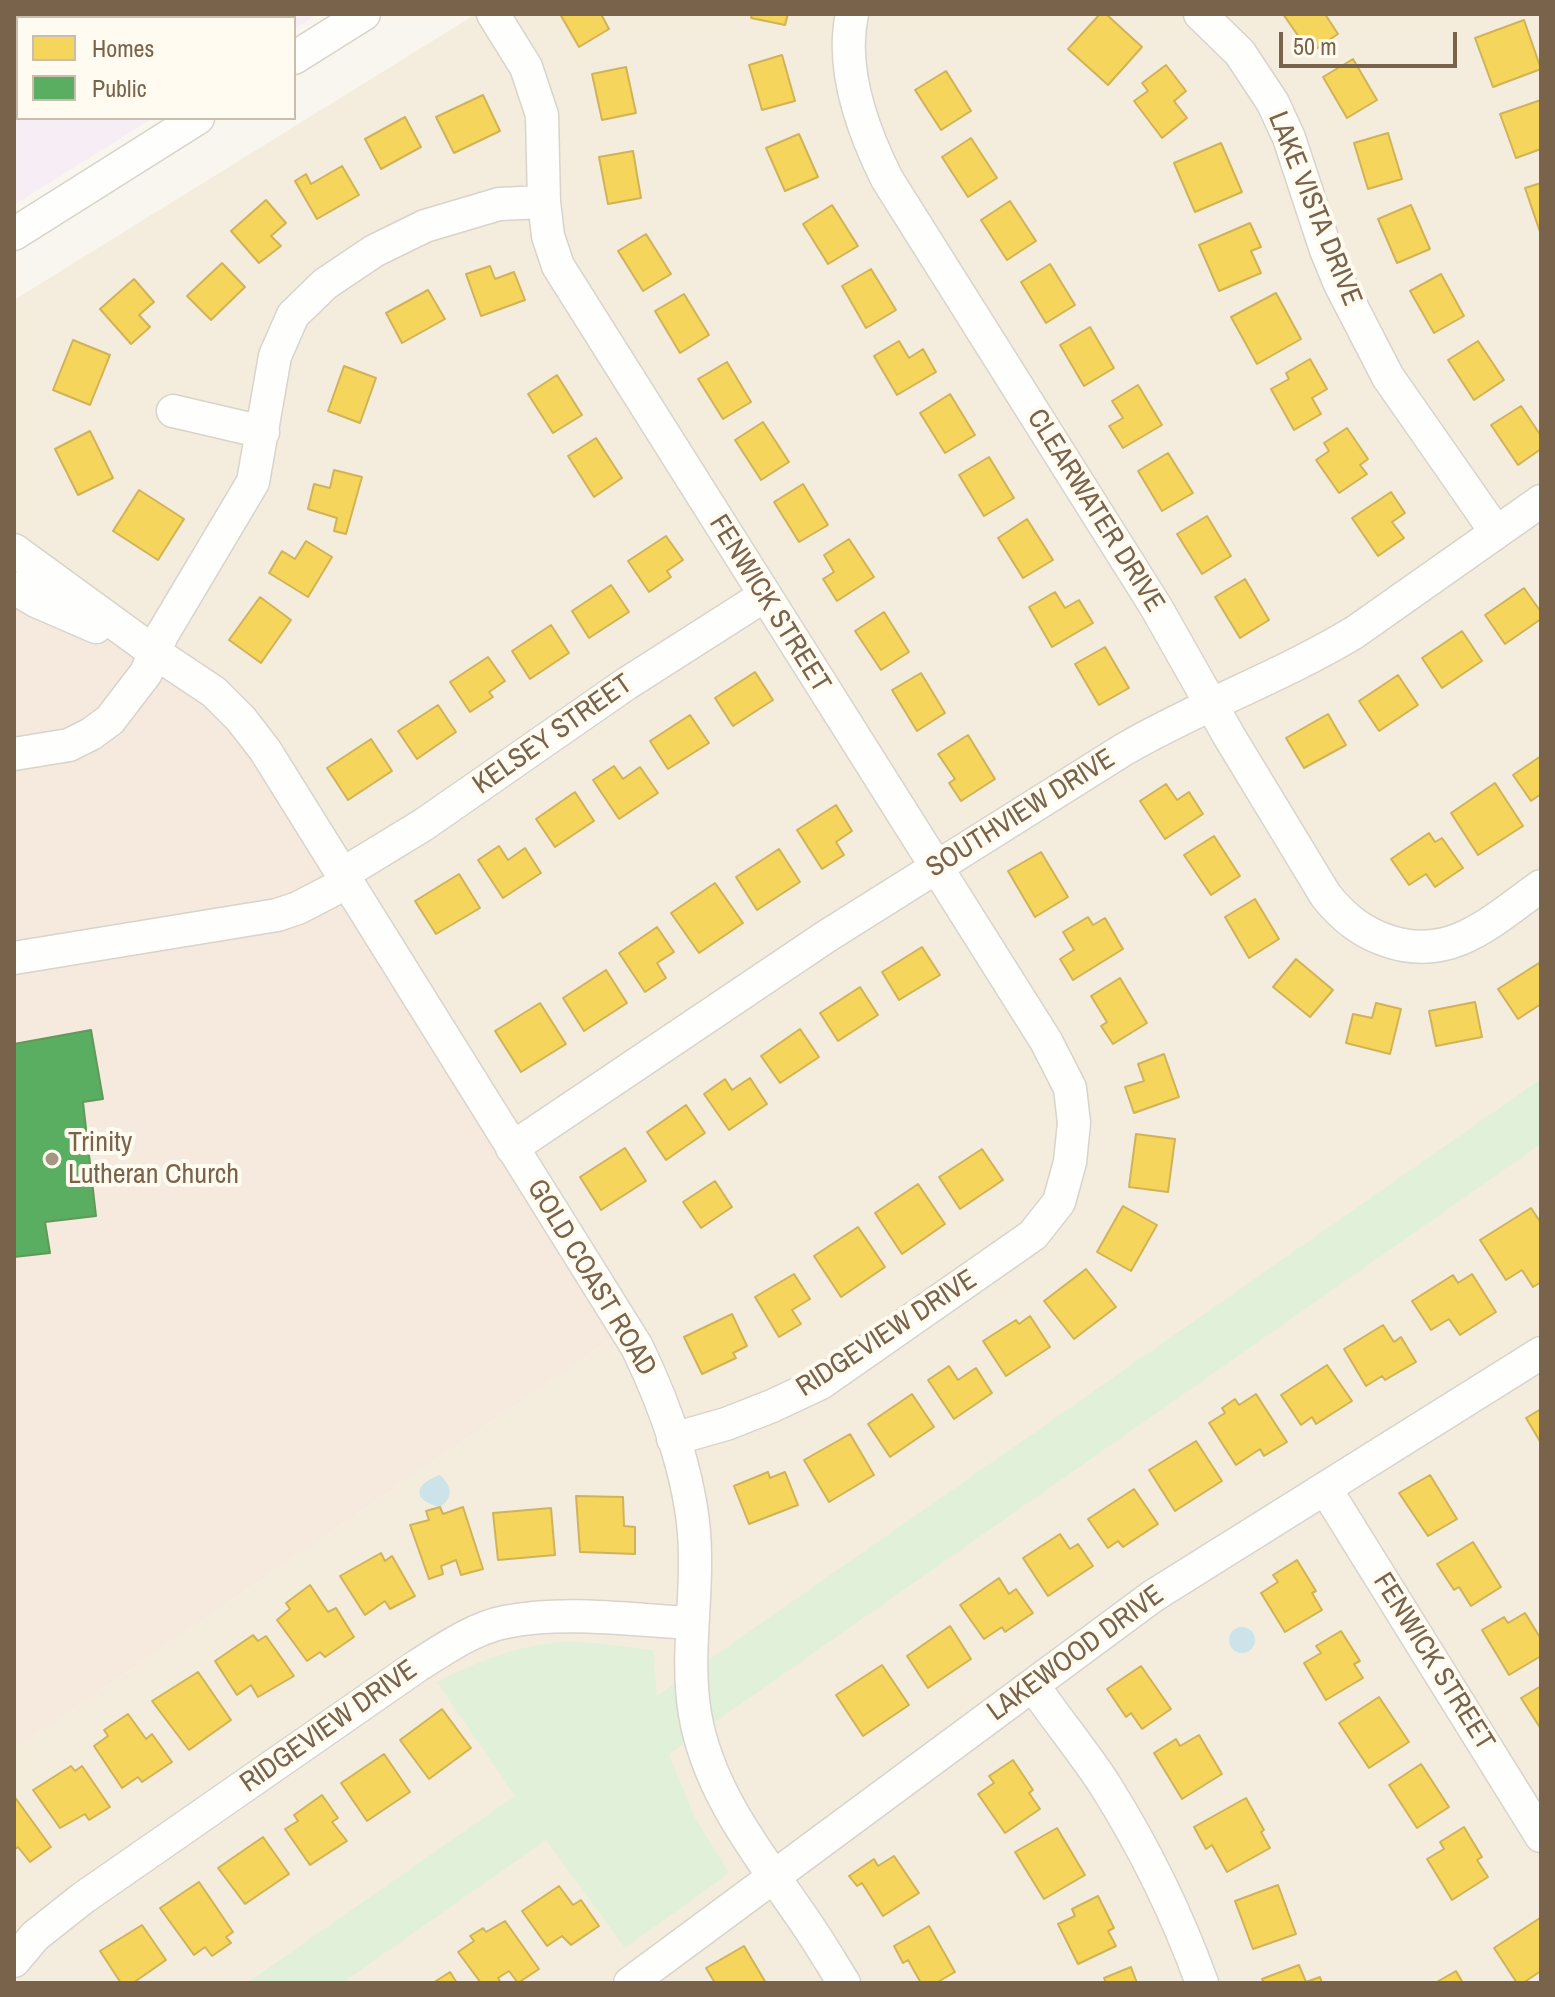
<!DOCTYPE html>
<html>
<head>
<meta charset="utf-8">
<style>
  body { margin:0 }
  #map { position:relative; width:1555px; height:1997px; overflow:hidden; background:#f8f6ee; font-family:"Archivo Narrow",sans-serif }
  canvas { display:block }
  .frame { position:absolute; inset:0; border:16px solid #79634b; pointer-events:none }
  .legend { position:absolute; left:16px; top:16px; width:280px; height:104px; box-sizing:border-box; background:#fffbf0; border:2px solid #c9beae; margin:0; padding:10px 14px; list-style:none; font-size:24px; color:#79634b }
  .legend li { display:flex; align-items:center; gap:16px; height:40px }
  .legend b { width:40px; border:2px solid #c9beae }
  .scale { position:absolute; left:1279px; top:32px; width:178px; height:36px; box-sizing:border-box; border:4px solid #79634b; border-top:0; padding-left:10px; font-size:24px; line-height:28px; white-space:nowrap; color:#79634b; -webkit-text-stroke:6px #fffbf0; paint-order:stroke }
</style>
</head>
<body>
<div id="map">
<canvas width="1555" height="1997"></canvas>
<div class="frame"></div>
<ul class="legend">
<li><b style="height:22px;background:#f6d55c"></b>Homes</li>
<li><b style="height:22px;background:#5aae61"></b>Public</li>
</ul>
<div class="scale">50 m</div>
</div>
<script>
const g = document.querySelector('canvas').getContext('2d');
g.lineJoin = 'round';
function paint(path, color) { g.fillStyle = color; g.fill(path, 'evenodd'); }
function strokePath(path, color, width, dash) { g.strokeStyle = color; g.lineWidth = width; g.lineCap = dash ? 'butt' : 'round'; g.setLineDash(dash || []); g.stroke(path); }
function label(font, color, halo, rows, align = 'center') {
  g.font = font + ' "Archivo Narrow",sans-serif'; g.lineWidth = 8; g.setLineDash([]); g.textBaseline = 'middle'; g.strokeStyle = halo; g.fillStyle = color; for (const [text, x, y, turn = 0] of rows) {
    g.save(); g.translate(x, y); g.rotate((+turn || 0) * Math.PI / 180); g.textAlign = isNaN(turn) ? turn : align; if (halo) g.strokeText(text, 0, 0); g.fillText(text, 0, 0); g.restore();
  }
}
const residential = new Path2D(`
  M476,14h1065v1969h-1527v-233l612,-421 -612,-779v-250z`);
const commercial = new Path2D(`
  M14,588l200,104 412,637 -612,421z`);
const education = new Path2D(`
  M14,14h304l-24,15v-11h-276v100h135l-139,87z`);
const green = new Path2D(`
  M1541,1079v65l-872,610 25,62 35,57 -104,75 -79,-108 -204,143h-95l268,-187 -78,-114c41,-21 88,-40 135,-40 27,0 54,5 81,8l4,46z`);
const water = new Path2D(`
  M440,1475c11,11 15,21 0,32 -29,-7 -26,-23 0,-32z
  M1229 1640a13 13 0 1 1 26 0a13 13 0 1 1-26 0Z`);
const homes = new Path2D(`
  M560,14h41l8,15 -30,18z
  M752,14h36l-3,11 -34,-7z
  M1100,14h6l36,33 -34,38 -40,-36z
  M1283,14h42l13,20 -28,19z
  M1524,20l17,49 -48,18 -18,-49z
  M782,55l13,46 -33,9 -13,-45z
  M1353,59l24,41 -30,18 -24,-41z
  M1166,65l20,26 -12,10 13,17 -25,20 -28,-37 14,-10 -6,-8z
  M626,67l10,46 -34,7 -10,-46z
  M946,71l25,40 -30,19 -26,-40z
  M483,95l17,36 -46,22 -18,-36z
  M1541,100v49l-25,9 -16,-44z
  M405,117l16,30 -40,22 -16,-30z
  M1388,133l14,46 -34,10 -14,-46z
  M799,134l19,43 -33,14 -19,-43z
  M971,138l26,40 -29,19 -26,-40z
  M1221,143l21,49 -47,20 -21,-49z
  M633,151l8,47 -33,6 -9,-47z
  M342,166l17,29 -42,24 -22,-38 11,-7 5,10z
  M1541,183v49h-1l-15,-44z
  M266,200l20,23 -15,13 10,10 -22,17 -28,-32z
  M1010,201l26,40 -29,19 -26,-40z
  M832,205l26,41 -30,18 -25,-40z
  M1411,205l19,44 -33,14 -19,-44z
  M1250,223l11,24 -10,4 10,22 -42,18 -20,-46z
  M646,234l25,40 -28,17 -25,-40z
  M222,263l23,24 -34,33 -24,-24z
  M1050,264l25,41 -29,18 -25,-41z
  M490,266l5,13 19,-7 11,28 -44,16 -15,-42z
  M871,269l25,41 -30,18 -24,-42z
  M1441,274l23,42 -30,17 -24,-42z
  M134,279l20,23 -15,13 11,12 -19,17 -31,-35z
  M428,290l17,29 -43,24 -16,-30z
  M1276,293l25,46 -44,25 -26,-47z
  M684,294l25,41 -29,18 -25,-42z
  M1090,327l24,41 -30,18 -24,-41z
  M73,340l37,15 -20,50 -37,-15z
  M899,341l10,17 14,-9 13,23 -39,23 -23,-39z
  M1478,341l26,39 -30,20 -26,-40z
  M1310,359l17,30 -15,9 9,16 -27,16 -23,-41 18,-10 -3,-6z
  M727,362l24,40 -28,17 -25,-40z
  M344,366l32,12 -16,45 -32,-12z
  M557,375l25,40 -29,18 -25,-39z
  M1138,385l24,40 -39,23 -14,-22 14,-8 -11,-17z
  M950,394l25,41 -30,18 -25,-40z
  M1521,406l20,30v13l-23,16 -27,-40z
  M763,422l26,40 -28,18 -26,-40z
  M1347,428l21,31 -8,6 7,9 -28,19 -23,-33 13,-9 -5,-8z
  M90,431l23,47 -35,17 -23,-46z
  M596,438l26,40 -28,19 -26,-41z
  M1168,453l25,40 -31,18 -24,-40z
  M989,457l25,41 -30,18 -25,-41z
  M334,470l28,7 -16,57 -12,-3 3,-13 -29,-9 6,-25 16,4z
  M803,484l25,41 -29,17 -25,-40z
  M139,490l45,29 -26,41 -45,-29z
  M1391,492l14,21 -13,9 12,16 -26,18 -26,-38z
  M1207,516l24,40 -29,18 -25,-40z
  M1027,519l26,41 -30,18 -25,-40z
  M666,536l17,24 -16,11 4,6 -22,15 -21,-31z
  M849,539l25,38 -37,24 -14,-22 11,-7 -10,-17z
  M306,541l26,16 -24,40 -39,-24 13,-22 13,8z
  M1245,579l24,41 -29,18 -25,-41z
  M611,585l18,27 -40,26 -17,-27z
  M1524,588l17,24v7l-36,25 -20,-29z
  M1055,592l10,16 14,-8 14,23 -41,24 -23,-40z
  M260,597l31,23 -30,43 -32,-23z
  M884,612l25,40 -28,18 -26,-39z
  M551,625l18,28 -39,26 -18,-28z
  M1462,631l20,30 -40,27 -20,-30z
  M1105,647l24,41 -30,17 -24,-41z
  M488,657l17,24 -16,11 4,5 -23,15 -20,-30z
  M755,672l18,28 -40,26 -18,-28z
  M921,673l24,40 -28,18 -25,-41z
  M1398,675l20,30 -39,26 -20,-30z
  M438,705l18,27 -39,27 -19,-28z
  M1328,714l18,31 -42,23 -18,-30z
  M690,715l19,28 -41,26 -18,-28z
  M968,735l27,44 -34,22 -12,-18 6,-4 -17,-25z
  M371,739l21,32 -44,29 -21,-32z
  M1541,756v38l-10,7 -18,-26z
  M614,766l9,13 17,-12 18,26 -39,26 -26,-39z
  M1495,783l28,43 -45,29 -27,-42z
  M1166,784l11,16 12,-8 14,22 -38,25 -25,-38z
  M575,792l19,29 -39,26 -19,-28z
  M836,805l16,26 -16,11 8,13 -22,14 -25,-39z
  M1429,833l6,9 7,-4 21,30 -28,19 -9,-13 -17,11 -18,-26z
  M1214,836l26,40 -29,19 -27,-40z
  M499,846l9,14 17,-12 16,25 -38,25 -25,-38z
  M779,849l21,33 -43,28 -21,-33z
  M1041,852l27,45 -33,20 -27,-46z
  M459,874l21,34 -44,26 -21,-33z
  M715,883l28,40 -44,30 -28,-40z
  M1255,899l24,40 -30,19 -24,-41z
  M1088,917l5,8 12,-7 18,31 -50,31 -13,-21 14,-9 -11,-18z
  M657,927l17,25 -17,11 9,15 -21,14 -26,-39z
  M922,947l18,28 -41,25 -17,-28z
  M1296,959l37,31 -23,27 -37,-30z
  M1539,963l2,4v37l-23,15 -20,-30z
  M606,970l21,33 -43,28 -21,-33z
  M1120,978l27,45 -34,21 -12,-18 6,-4 -16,-26z
  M860,987l18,28 -40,26 -18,-28z
  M1475,1002l7,35 -46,9 -7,-35z
  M540,1003l26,41 -45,28 -26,-41z
  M1376,1003l25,6 -11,45 -44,-11 7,-29 19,4z
  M800,1029l19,28 -39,26 -19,-27z
  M1164,1054l15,43 -45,16 -9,-26 19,-6 -6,-17z
  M750,1078l17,26 -38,26 -25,-36 21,-15 7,11z
  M686,1105l19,28 -39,27 -19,-28z
  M1136,1134l39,5 -7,53 -39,-5z
  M625,1148l21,33 -45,29 -21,-33z
  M982,1149l21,31 -43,29 -21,-32z
  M715,1181l17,26 -31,21 -18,-26z
  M918,1184l27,40 -43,30 -27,-41z
  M1123,1206l34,19 -26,46 -34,-19z
  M1531,1208l10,15v59l-8,5 -11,-17 -16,10 -26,-40z
  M858,1227l27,40 -44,30 -27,-41z
  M1086,1269l30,38 -42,32 -30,-38z
  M794,1274l16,25 -18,11 9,14 -22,13 -24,-40z
  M1472,1274l24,38 -36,23 -11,-16 -18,11 -19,-29 41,-26 5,8z
  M732,1314l15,32 -14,7 3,5 -34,16 -18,-37z
  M1030,1316l20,31 -44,29 -23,-35 33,-21 3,4z
  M1383,1325l11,17 7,-5 15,25 -31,18 -3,-4 -16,10 -22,-37z
  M1327,1365l25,36 -36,23 -4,-7 -11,8 -20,-30z
  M949,1366l9,14 18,-12 16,25 -38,26 -26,-39z
  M912,1394l22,33 -44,30 -22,-33z
  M1256,1394l31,48 -23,14 -4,-7 -24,16 -27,-42 16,-10 -3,-5 13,-9 4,6z
  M1541,1409v34l-15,-25z
  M850,1434l24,41 -45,27 -25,-42z
  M1196,1441l26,40 -47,30 -26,-41z
  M768,1472l2,6 15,-6 13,33 -49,19 -15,-38z
  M1430,1475l27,44 -29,17 -29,-43z
  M1134,1489l24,35 -35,23 -5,-6 -10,7 -20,-29z
  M576,1496l47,1 1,29 11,1v27l-55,-2z
  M440,1507l3,7 20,-7 20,62 -22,6 -5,-15 -15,6 2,8 -14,5 -19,-54 19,-5 -3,-9z
  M551,1508l4,47 -57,5 -5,-47z
  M1060,1534l10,15 8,-5 15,22 -45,30 -25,-38z
  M1473,1542l28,45 -30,19 -12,-19 -5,3 -17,-26z
  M381,1553l4,8 7,-5 23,40 -25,13 -5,-8 -20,14 -25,-39z
  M1297,1560l19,31 -4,2 10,17 -37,22 -24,-39 17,-11 -5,-7z
  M999,1578l10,16 7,-5 17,24 -28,19 -3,-5 -18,12 -24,-34z
  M310,1585l18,27 8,-4 18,29 -29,20 -5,-5 -13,9 -30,-41 13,-11 -4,-6z
  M1525,1613l16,26v17l-32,19 -27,-45 22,-13 4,6z
  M950,1626l21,33 -43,29 -21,-32z
  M1341,1631l19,30 -6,3 9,14 -37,22 -22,-37 17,-10 -5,-7z
  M253,1635l5,6 8,-5 28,40 -36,21 -7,-12 -14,10 -22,-34z
  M882,1665l27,40 -46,31 -27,-41z
  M1141,1666l30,43 -29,20 -11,-16 -5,4 -19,-28z
  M198,1672l33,48 -42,30 -37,-49z
  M1541,1686v43l-20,-31z
  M1379,1697l30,45 -40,26 -30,-45z
  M442,1709l29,39 -42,31 -29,-39z
  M128,1714l18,25 6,-5 20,28 -30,20 -4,-5 -16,11 -28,-42 14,-10 -4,-6z
  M1199,1735l23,39 -40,25 -28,-46 22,-14 4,7z
  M384,1754l26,38 -43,29 -26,-38z
  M1013,1760l20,30 -4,3 11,16 -35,24 -27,-39 16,-11 -5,-7z
  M1421,1764l28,43 -32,21 -28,-43z
  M71,1766l4,5 7,-5 28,41 -21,13 -4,-6 -25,14 -27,-38z
  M322,1795l16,23 -6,4 15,19 -37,24 -25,-36 13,-8 -4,-6z
  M14,1796l37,51 -21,15 -12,-15 -4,3z
  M1246,1798l18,32 -3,2 9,16 -43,24 -15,-27 -6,4 -12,-22z
  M1464,1827l18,30 -5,3 11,17 -36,23 -25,-41 17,-10 -4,-7z
  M1057,1828l28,47 -41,24 -29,-47z
  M263,1837l26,37 -44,30 -27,-36z
  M894,1856l25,37 -36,23 -21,-33 -5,3 -8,-10 25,-17 4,7z
  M199,1882l34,50 -7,5 5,6 -19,13 -7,-9 -11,8 -34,-47z
  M1278,1885l18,49 -43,15 -18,-48z
  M559,1886l14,19 8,-5 18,26 -28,19 -9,-9 -15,10 -25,-35z
  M1098,1896l16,32 -6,3 8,15 -38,18 -20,-40 17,-8 -3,-7z
  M1540,1918l1,53 -18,12h-6l-23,-35z
  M505,1921l34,48 -21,14 -9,-12 -11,7 3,5h-20l-23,-31 16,-11 -4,-5 13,-8 3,4z
  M142,1925l24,35 -33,23h-12l-21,-32z
  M929,1926l26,46 -19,11h-15l-13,-23 -5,3 -9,-17z
  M744,1946l22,37h-51l-9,-15z
  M1299,1965l7,17 14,-5 2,6h-58l-2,-4z
  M1131,1967l6,16h-31l-2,-5z
  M1456,1971l7,12h-28z
  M450,1972l7,11h-24z`);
const public = new Path2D(`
  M91,1030l12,69 -20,3 13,114 -51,6 5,31 -36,4v-213z`);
const minor = new Path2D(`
  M493,14l33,53 16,48 2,87 4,34 10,30 488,775 24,47 4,35 -4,39 -11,40 -26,33 -212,148 -49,23 -46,18 -53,15
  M852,14c-12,55 11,117 35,165l269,428 73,129 97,160c18,22 36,37 65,46 62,19 102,-22 150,-56
  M1200,14l40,39 33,50 16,35 37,112 14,34 48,93 108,155
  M294,58l70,-44
  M14,234l184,-116
  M173,411l90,21
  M14,550l140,102 60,40 27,27 24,31 372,597c30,62 58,140 58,209 1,54 -9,105 0,158 14,82 68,145 113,212 13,19 24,38 36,57
  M14,588l22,13 60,26
  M14,754l55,-9 22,-11 19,-14 36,-47 16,-38 91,-153 22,-126 18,-41 32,-31 49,-33 51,-25 74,-22 45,-2
  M341,875l82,-50 203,-141 138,-88
  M14,958l263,-43 21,-7 48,-25
  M512,1148l315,-212 296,-186c75,-44 158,-73 232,-118l186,-131
  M1325,1488l216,348
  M1033,1685c23,34 50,66 72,100 39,62 72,129 97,198
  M14,1961l21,-25 48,-38 334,-232c27,-17 57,-38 88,-44 60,-12 126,-2 186,1
  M630,1983l523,-387 388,-243`);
const markers = [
  [52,1159,8,"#a59684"]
];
const streetNames = [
  ["LAKE VISTA DRIVE",1314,209,68],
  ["CLEARWATER DRIVE",1095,511,58],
  ["FENWICK STREET",769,604,58],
  ["KELSEY STREET",553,735,-35],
  ["SOUTHVIEW DRIVE",1021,814,-32],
  ["GOLD COAST ROAD",591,1278,59],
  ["RIDGEVIEW DRIVE",887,1334,-33],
  ["LAKEWOOD DRIVE",1076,1654,-36],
  ["FENWICK STREET",1433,1662,58],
  ["RIDGEVIEW DRIVE",329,1727,-35]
];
const poiNames = [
  ["Trinity",68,1143],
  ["Lutheran Church",68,1175]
];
paint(residential, '#f4edde');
paint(commercial, '#f6eade');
paint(education, '#f7edf5');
paint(green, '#e1f0d8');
paint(water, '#cde3ea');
paint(homes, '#f6d55c');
strokePath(homes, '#d0b357', 2);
paint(public, '#5aae61');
strokePath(public, '#63985a', 2);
strokePath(minor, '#d8d3cb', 35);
strokePath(minor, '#fefefc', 32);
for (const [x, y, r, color] of markers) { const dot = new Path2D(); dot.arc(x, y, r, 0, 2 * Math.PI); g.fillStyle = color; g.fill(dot); strokePath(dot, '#fffbf0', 3); }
label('28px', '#79634b', '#fffbf0', streetNames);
label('28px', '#79634b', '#fffbf0', poiNames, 'left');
</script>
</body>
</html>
